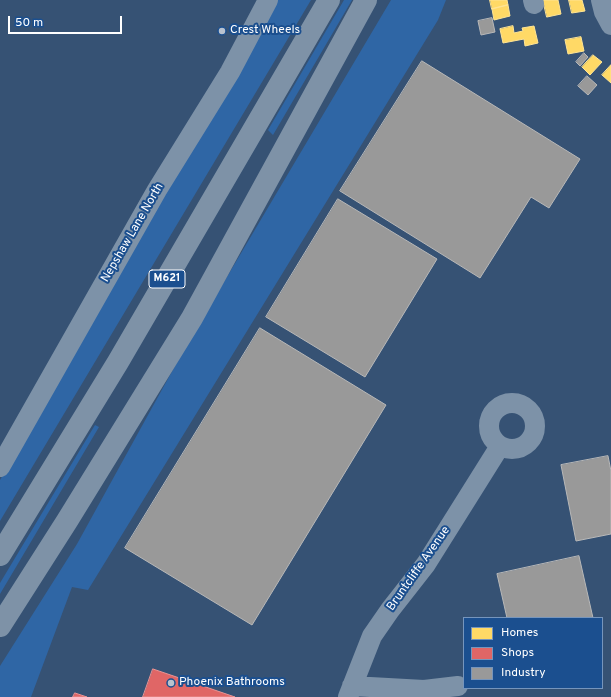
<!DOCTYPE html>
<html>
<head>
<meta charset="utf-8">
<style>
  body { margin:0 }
  #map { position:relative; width:611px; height:697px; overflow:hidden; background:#365274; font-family:Overpass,sans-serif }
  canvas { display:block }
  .legend { position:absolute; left:463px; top:617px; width:140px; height:72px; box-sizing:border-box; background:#1b4f8f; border:1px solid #7695bc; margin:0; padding:5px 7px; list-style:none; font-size:12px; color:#fff }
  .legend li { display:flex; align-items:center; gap:8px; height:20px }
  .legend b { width:20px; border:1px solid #7695bc }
  .scale { position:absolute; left:8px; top:16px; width:114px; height:18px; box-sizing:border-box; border:2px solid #fff; border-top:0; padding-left:5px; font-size:12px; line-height:14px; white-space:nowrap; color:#fff; -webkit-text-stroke:3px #1b4f8f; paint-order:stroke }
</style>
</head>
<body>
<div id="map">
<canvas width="611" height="697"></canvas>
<ul class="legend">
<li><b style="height:11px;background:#ffd966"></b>Homes</li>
<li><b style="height:11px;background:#e06666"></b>Shops</li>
<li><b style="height:11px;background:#999"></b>Industry</li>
</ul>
<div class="scale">50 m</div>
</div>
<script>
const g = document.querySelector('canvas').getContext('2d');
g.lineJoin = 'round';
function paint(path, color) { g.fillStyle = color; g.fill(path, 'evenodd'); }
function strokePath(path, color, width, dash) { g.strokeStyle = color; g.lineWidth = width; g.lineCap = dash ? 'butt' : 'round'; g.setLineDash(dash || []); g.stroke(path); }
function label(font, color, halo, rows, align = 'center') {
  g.font = font + ' Overpass,sans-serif'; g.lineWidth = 4; g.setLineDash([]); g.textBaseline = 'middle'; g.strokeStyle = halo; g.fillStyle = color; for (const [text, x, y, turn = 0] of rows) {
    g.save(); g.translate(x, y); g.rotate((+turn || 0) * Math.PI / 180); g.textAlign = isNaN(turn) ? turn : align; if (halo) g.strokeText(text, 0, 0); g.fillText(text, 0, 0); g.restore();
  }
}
const green = new Path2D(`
  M276,0h35l-311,521v-41z
  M344,0h8l-79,135 -5,-5z
  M391,0h55l-8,20 -350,570 -16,-3 -41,110h-31v-31l77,-122 109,-198z
  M95,425l4,2 -99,167v-11z`);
const homes = new Path2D(`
  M490,0h17l1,5 -16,4z
  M543,0h15l3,14 -14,3z
  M569,0h13l3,11 -13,2z
  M508,5l2,11 -16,4 -2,-11z
  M513,26l1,7 9,-2 -1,-3 12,-2 4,17 -13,3 -1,-7 -21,4 -3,-14z
  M581,37l3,14 -16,3 -3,-14z
  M593,55l9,7 -12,13 -8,-8z
  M611,65v18l-9,-8z`);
const shops = new Path2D(`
  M153,669l82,28h-92z
  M75,693l12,4h-14z`);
const industry = new Path2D(`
  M492,18l3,14 -14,3 -3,-14z
  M584,53l4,4 -8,9 -4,-4z
  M422,61l158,98 -31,49 -18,-11 -51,81 -140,-87z
  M587,76l10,9 -9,10 -10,-9z
  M338,199l99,60 -72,118 -99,-60z
  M260,328l126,77 -134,220 -127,-77z
  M608,456l3,15v63l-35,7 -15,-76z
  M579,556l14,62h-86l-10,-44z`);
const minor = new Path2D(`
  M533,0l1,4
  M601,0l3,12 7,13
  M489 426a23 23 0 1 1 46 0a23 23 0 1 1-46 0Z
  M0,467l157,-277 73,-118 38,-72
  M352,686l72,4 34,-4
  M348,697l24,-61 18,-26 36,-46 74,-118`);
const highway = new Path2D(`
  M0,555l118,-193 211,-362
  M0,626l67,-105 125,-203 174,-318`);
const markers = [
  [222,31,4,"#b9c2ce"],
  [171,683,4,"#b9c2ce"]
];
const shields = [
  [167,279,36]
];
const shieldNames = [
  ["M621",167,279]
];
const poiNames = [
  ["Crest Wheels",230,31],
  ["Phoenix Bathrooms",179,683]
];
const streetNames = [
  ["Nepshaw Lane North",133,233,-60],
  ["Bruntcliffe Avenue",419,569,-55]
];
paint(green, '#2f66a5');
paint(homes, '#ffd966');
strokePath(homes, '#ffe494', 1);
paint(shops, '#e06666');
strokePath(shops, '#e99494', 1);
paint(industry, '#999');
strokePath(industry, '#b8b8b8', 1);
strokePath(minor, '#7d92a8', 20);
strokePath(highway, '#7e92a7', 22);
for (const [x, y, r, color] of markers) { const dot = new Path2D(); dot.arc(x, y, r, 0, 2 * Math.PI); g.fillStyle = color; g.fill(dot); strokePath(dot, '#1b4f8f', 1.5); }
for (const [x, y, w] of shields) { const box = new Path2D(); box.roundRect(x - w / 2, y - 9, w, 18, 3); g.fillStyle = '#1b4f8f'; g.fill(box); strokePath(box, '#fff', 1); }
label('bold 11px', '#fff', null, shieldNames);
label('12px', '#fff', '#1b4f8f', poiNames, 'left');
label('12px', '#fff', '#1b4f8f', streetNames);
</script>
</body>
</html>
